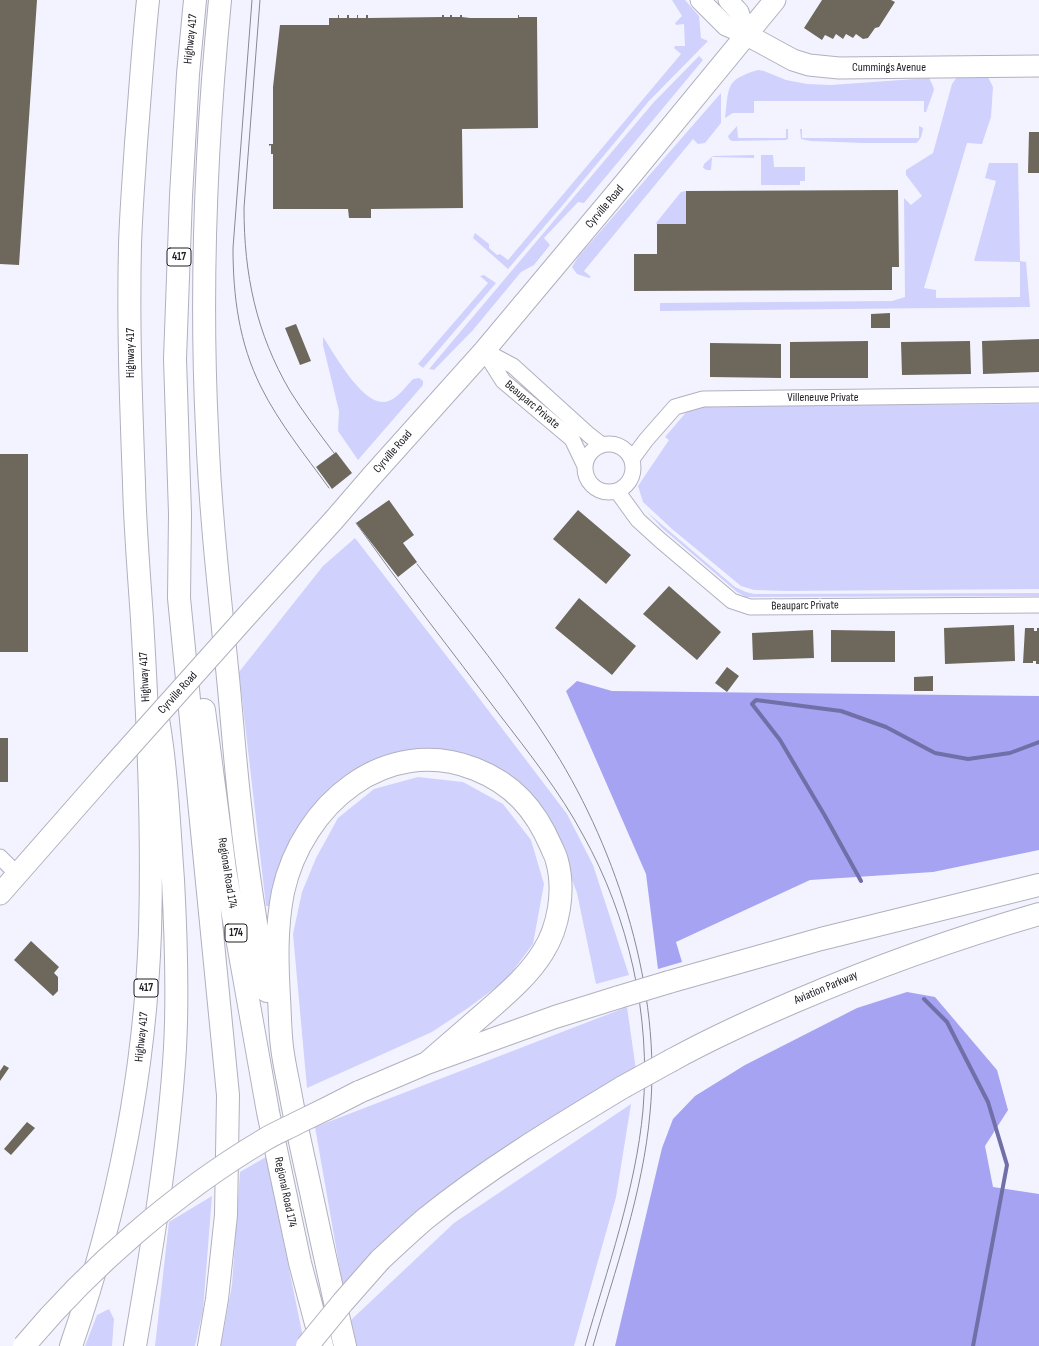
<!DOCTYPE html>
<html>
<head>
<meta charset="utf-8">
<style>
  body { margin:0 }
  canvas { display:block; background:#f2f3fe }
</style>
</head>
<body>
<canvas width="1039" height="1346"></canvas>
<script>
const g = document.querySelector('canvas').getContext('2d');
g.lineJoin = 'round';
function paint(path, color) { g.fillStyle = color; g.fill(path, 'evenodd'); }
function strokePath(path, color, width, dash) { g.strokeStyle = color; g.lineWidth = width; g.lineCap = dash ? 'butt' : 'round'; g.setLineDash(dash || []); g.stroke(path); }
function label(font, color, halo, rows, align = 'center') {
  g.font = font + ' "Sofia Sans Condensed",sans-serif'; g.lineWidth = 4; g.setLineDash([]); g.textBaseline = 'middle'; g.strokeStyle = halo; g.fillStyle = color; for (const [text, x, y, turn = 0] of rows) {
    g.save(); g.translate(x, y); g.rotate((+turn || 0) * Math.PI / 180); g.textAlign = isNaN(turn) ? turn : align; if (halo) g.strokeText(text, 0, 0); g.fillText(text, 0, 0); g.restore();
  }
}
const green = new Path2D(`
  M672,0h13l14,16 2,22 7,3 -59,60 -82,99 -59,69 -35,-31 2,-5 14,11v4l8,7 3,-1 8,6 173,-206 -7,-6 1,-2h10l-1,-22 -8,1 -1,-2 7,-7z
  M699,56l4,4 -119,143 -6,-1 -34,36 6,7 -16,20 -13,7 -48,58 -39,40 -5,-1 224,-266z
  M758,70l6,1 22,9 21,4 24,1 98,-7 4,8 1,4 -8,22h-2v-11h-170v12h-21l-8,5c4,-32 0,-38 33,-48z
  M957,77h31l5,10 -2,30 -9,27 -15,-1 -43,145 12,2v8l84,-1v-35l-46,-1 22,-80 -11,-3 4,-15h29l2,98 6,1 4,45 -370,4v-8l232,-2 13,-4 -1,-99 7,7 11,-9 -16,-21v-5l27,-17 19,-69z
  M721,93v30l-16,20 -7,1 -5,-5 -109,132 7,6 -2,1 -12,-4 -5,-7 6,-10z
  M737,126l1,12h48v-9h2v10l-2,1 -54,1 -3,-2 -1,-3z
  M919,126l4,2c-1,6 -2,12 -7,15h-52l-53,-2 -10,-2 -1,-10h2v9h117z
  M754,155v3l-42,-1 -1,13h-4l-4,-2 1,-4 9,-8z
  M761,155h12l1,12h31v14h-5v4h-39z
  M686,191v33h-29l-1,-1 25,-31z
  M484,275l12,8 -73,85 -5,-4 70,-81 -8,-7z
  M323,337c11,16 39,68 62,65 12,-2 20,-15 28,-23l6,-1 4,3v4l-65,75 -20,-29 1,-20 -16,-66z
  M705,404l135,1 199,-1v185l-253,2 -32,-1 -13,-4 -69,-57 -29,-27 -5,-16 31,-46 -4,-3 24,-28z
  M647,512l88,75 11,5 8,2 285,-1v3l-293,1 -9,-5 -75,-64z
  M355,538l111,143 101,133 26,51 36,110 -33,9 -19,-91 -27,-70 -64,-60 -25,-10 -24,-2h-28l-20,4 -22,9 -17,12 -77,130h-7l-27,-234 84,-106z
  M418,777l45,5 40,22 28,36 13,44 -11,60 -27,36 -38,28 -36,24 -125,56 -14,-154 9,-42 14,-34 22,-40 36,-29z
  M627,1007l9,63 -134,81 -113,86 -46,50 -28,-160z
  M631,1104l-15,93 -42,149h-217l-6,-26 103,-97z
  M266,1157l37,180 -6,9h-76l11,-61 8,-113z
  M212,1196l-9,114 -8,36h-40l14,-124z
  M109,1309l5,10 -2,27h-27l12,-31z`);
const forest = new Path2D(`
  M577,681l35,10 427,5v154l-106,22 -123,8 -134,62 6,20 -24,7 -12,-95 -80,-183z
  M907,992l28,5 62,73 11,40 -23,36 8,41 46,7v152h-424l47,-198 11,-29 22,-23 50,-31 112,-57z`);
const stream = new Path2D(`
  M861,881l-36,-65 -45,-76 -28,-36 4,-4 85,11 45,16 49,26 33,6 42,-6 29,-11
  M924,999l23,23 41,80 19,63 -34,181`);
const building = new Path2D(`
  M0,0h37l-18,265 -19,-1z
  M822,0h69l4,2 -16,25 -4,1 -7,10 -5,1 -7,-5 -3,4 -7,-4 -3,5 -7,-5 -3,5 -8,-4 -3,5 -18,-12z
  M338,15h1v3h8v-3h2v3h8v-3h1v3h8v-3h2v3l74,-1v-2h2v2h6v-2h2v2h8v-2h2v2l8,1h48v-3h1v2h18l1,111 -76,1 1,79 -92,1v9h-22l-1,-9h-75v-55h-2v-9l-2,1v-2h4v-57l7,-62h49v-7h9z
  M1029,132h10v41h-11z
  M898,190l1,77h-7v23l-258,1v-37h23v-30h29v-33z
  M890,313v15h-19v-14z
  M296,324l15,37 -11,4 -15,-37z
  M1039,339v33l-56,2 -1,-33z
  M868,341v37h-78v-36z
  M970,341l1,33 -69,1 -1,-33z
  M710,343l71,1v34l-71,-1z
  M336,452l16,21 -20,16 -16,-22z
  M0,454h28v198h-28z
  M389,500l25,35 -11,8 14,19 -19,15 -42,-54z
  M578,510l53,45 -25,29 -53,-45z
  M669,586l52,46 -24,28 -54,-46z
  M579,598l57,48 -24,29 -57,-47z
  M1014,625l1,36 -70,3 -1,-36z
  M1025,628h9v3h3v-3h2v36h-3v-3h-3v2h-10z
  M813,630l1,28 -61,2 -1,-27z
  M831,630l64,1v31h-64z
  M727,667l12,9 -12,16 -12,-9z
  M933,676v15h-19v-14z
  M0,738h8v44h-8z
  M31,941l28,26 -5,6 4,4v14l-5,5 -39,-36z
  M4,1065l5,3 -9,13v-10z
  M27,1122l8,6 -24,27 -7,-6z`);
const minor = new Path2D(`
  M484,351l19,30 69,58 13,27
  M485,351l28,15 76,69 13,10
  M585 468a24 24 0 1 1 48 0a24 24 0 1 1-48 0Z
  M632,459l14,-19 29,-33 28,-8 336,-4
  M617,491l21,29 22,20 72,61 18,6 289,-2
  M0,857l17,17`);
const tertiary = new Path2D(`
  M700,0l26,26 21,9
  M728,0l11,12 8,23`);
const secondary = new Path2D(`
  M747,35l46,25 16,5 30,3 200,-2
  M371,477l113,-126 139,-166 152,-185
  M252,610l81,-89
  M0,894l108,-123`);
const primary = new Path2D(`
  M669,982l152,-43 218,-54
  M672,1060c40,-22 82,-41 124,-59 79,-34 160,-63 243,-87`);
const motorway = new Path2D(`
  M195,0l-7,74 -7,122 -6,163 5,155 -1,84 49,497 -2,120 -9,84 -8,47
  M220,0c-14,142 -20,286 -13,429 3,80 12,160 20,239 5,48 8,97 14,145 6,59 16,118 26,178
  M204,710l21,160 43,242 32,151 22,83
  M359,1092l68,-29 128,-46 64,-20
  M380,1260c15,-14 30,-28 45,-41 62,-50 130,-91 198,-132
  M71,1346c46,-133 74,-273 79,-414 3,-103 -2,-210 -8,-313 -3,-45 -7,-91 -8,-136 -3,-79 -6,-159 -4,-238 1,-34 4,-69 6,-102 4,-48 7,-96 12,-143
  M135,1346c17,-99 34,-198 40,-298 3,-56 1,-112 -2,-168 -4,-54 -6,-108 -15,-161
  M345,1346c-13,-56 -25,-112 -37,-168 -6,-27 -12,-54 -17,-81 -3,-17 -7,-33 -9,-50 -2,-16 -2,-33 -3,-49 -2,-35 -3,-71 4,-106 19,-87 102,-158 192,-123 38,15 60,40 76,77 2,5 5,10 6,15 8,29 2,66 -14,91 -13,21 -31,37 -49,53 -22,19 -45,39 -67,58`);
const tram = new Path2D(`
  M252,0l-19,248c0,48 6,95 28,139 18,36 44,68 68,101
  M260,0l-16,208c0,66 12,125 46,183 13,21 29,42 44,62
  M356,523c46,65 95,127 143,191 30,39 61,78 84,121 46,82 68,181 60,275 -7,78 -36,160 -58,236
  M417,564c47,61 96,121 137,186 64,102 108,242 96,363 -7,80 -35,157 -57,233`);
const secondaryBridge = new Path2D(`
  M333,521l38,-44
  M108,771l144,-161`);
const primaryBridge = new Path2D(`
  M619,997l50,-15
  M623,1087l49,-27`);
const motorwayBridge = new Path2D(`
  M24,1346c65,-78 152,-154 240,-206 11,-7 22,-11 33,-17 21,-10 41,-20 62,-31
  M307,1346l36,-44 37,-42`);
const shields = [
  [179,257,24],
  [236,933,22],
  [146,988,24]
];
const shieldNames = [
  ["417",179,257],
  ["174",236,933],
  ["417",146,988]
];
const streetNames = [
  ["Highway 417",191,39,-84],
  ["Cummings Avenue",889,68],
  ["Cyrville Road",605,207,-50],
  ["Highway 417",131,353,-90],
  ["Villeneuve Private",823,398],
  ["Beauparc Private",532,405,40],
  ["Cyrville Road",393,452,-49],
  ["Beauparc Private",805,606,-1],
  ["Highway 417",145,677,-93],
  ["Cyrville Road",178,693,-48],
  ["Regional Road 174",227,873,81],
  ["Aviation Parkway",826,988,-23],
  ["Highway 417",142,1037,-84],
  ["Regional Road 174",285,1192,78]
];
paint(green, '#d1d1fe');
paint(forest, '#a6a3f3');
strokePath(stream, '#716fa7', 4);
paint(building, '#6e685c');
strokePath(minor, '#b0b1be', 17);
strokePath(tertiary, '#b0b1be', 21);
strokePath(secondary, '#b0b1be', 23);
strokePath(primary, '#b0b1be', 24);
strokePath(motorway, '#b0b1be', 24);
strokePath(minor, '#fff', 15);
strokePath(tertiary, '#fff', 19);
strokePath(secondary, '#fff', 21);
strokePath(primary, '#fff', 22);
strokePath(motorway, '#fff', 22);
strokePath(tram, '#898991', 1);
strokePath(secondaryBridge, '#b0b1be', 23, []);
strokePath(primaryBridge, '#b0b1be', 24, []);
strokePath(motorwayBridge, '#b0b1be', 24, []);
strokePath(secondaryBridge, '#fff', 21);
strokePath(primaryBridge, '#fff', 22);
strokePath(motorwayBridge, '#fff', 22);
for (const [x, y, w] of shields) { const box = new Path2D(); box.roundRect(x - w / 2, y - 9, w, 18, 3); g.fillStyle = '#fff'; g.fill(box); strokePath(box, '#202025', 1); }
label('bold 11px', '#202025', null, shieldNames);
label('12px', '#202025', '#fff', streetNames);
</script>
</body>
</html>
